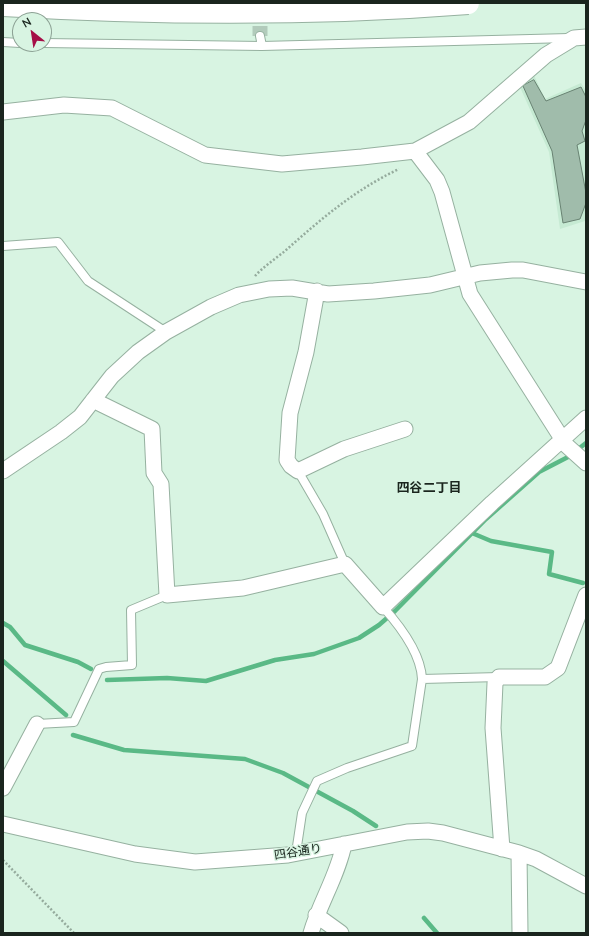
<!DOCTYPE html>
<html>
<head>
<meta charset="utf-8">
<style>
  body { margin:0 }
  #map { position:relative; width:589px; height:936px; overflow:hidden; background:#d8f4e2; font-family:Mulish,sans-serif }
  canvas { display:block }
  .frame { position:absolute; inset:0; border:4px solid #1a251e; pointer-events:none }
  .north { position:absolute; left:12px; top:12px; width:40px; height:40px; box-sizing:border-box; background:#d8f4e2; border:1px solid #8ca194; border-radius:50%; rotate:330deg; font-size:11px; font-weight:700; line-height:16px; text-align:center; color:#1a251e }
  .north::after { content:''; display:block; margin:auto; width:14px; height:18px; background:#a50e47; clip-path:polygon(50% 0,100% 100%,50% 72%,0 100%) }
</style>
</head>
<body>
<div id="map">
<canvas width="589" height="936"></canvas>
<div class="frame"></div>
<div class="north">N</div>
</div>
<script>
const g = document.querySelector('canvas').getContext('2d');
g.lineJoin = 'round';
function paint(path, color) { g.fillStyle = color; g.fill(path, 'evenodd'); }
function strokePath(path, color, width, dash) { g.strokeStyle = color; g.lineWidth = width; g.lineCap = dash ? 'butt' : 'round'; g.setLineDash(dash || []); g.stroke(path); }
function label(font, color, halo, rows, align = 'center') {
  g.font = font + ' Mulish,"Noto Sans JP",sans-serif'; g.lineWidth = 3; g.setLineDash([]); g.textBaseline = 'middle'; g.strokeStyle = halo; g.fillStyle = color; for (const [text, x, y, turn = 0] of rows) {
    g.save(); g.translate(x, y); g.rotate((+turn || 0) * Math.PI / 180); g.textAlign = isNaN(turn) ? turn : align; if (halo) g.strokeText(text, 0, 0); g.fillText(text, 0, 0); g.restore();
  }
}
const built = new Path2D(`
  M533,73l12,26 36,-16 5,8v127l-1,3 -25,8 -11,-77 -30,-67z`);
const stream = new Path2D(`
  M472,533l19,8 61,11 -3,22 34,9
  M3,623l7,4 15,18 53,17 13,7
  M3,661l63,54
  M107,680l60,-2 39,3 69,-21 39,-6 45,-16 20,-13 16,-14 91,-92 53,-47 29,-15 18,-14
  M73,735l51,15 121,9 38,14 70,38 23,15
  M424,918l13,15`);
const building = new Path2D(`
  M534,80l12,21 35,-14 5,10v23l-4,11 3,10 -8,4 9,48v10l-6,16 -17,4 -11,-72 -29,-65z`);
const streetTunnel = new Path2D(`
  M260,3v33`);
const path = new Path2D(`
  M255,276c8,-9 20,-17 30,-25 36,-32 71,-62 114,-82
  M3,860l71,73`);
const lane = new Path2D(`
  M3,42l17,1
  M44,43l218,3 -2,-10
  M262,46l307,-8
  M3,246l55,-4 30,39 78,51
  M298,471l25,43 22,50
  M422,679l77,-2
  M37,724l37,-2 25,-53 7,-2 26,-2 -1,-55 36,-15
  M296,853l6,-40 15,-32 30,-13 65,-22 10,-67c-1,-26 -22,-53 -39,-72`);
const street = new Path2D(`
  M3,112l61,-7 48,3 93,47 77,9 80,-7 53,-6 54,-29 77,-67 28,-17 12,-1
  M415,151l22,29 5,12 28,102 96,151 20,18
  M317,291l-11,61 -16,61 -3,47 4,6 7,5 46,-22 61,-20
  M93,400l59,29 2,44 7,11 6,111 76,-7 102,-24 38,43 109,-104 94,-85
  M3,471l58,-39 19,-15 32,-41 26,-24 28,-20 45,-25 28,-12 30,-6 23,-1 36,6 46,-3 56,-6 50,-12 32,-3h11l63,12
  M3,788l34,-64
  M3,824l132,30 60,8 93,-7 119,-23 21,-1 15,2 76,20 17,6 50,27
  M502,849l-9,-121 2,-45 4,-6h46l13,-9 28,-73
  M519,853l1,80
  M316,915l25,18
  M311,933c9,-31 27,-58 33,-89`);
const highwayBridge = new Path2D(`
  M3,5c154,9 311,10 465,-2`);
const streetNames = [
  ["四谷通り",298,852,-9]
];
const neighbourhoodNames = [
  ["四谷二丁目",429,488]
];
paint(built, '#c6ead3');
strokePath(stream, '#5ab986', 4.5);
paint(building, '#a0bcab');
strokePath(building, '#688272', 1);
strokePath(streetTunnel, '#b2cbbb', 15, [15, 8]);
strokePath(lane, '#96b1a0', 10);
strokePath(street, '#96b1a0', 17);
strokePath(path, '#95ab9d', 2.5, [2, 2]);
strokePath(lane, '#fff', 8);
strokePath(street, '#fff', 15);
strokePath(highwayBridge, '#96b1a0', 24, []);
strokePath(highwayBridge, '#fff', 22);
label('12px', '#1a251e', '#d8f4e2', streetNames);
label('bold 13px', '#1a251e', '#d8f4e2', neighbourhoodNames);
</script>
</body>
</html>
